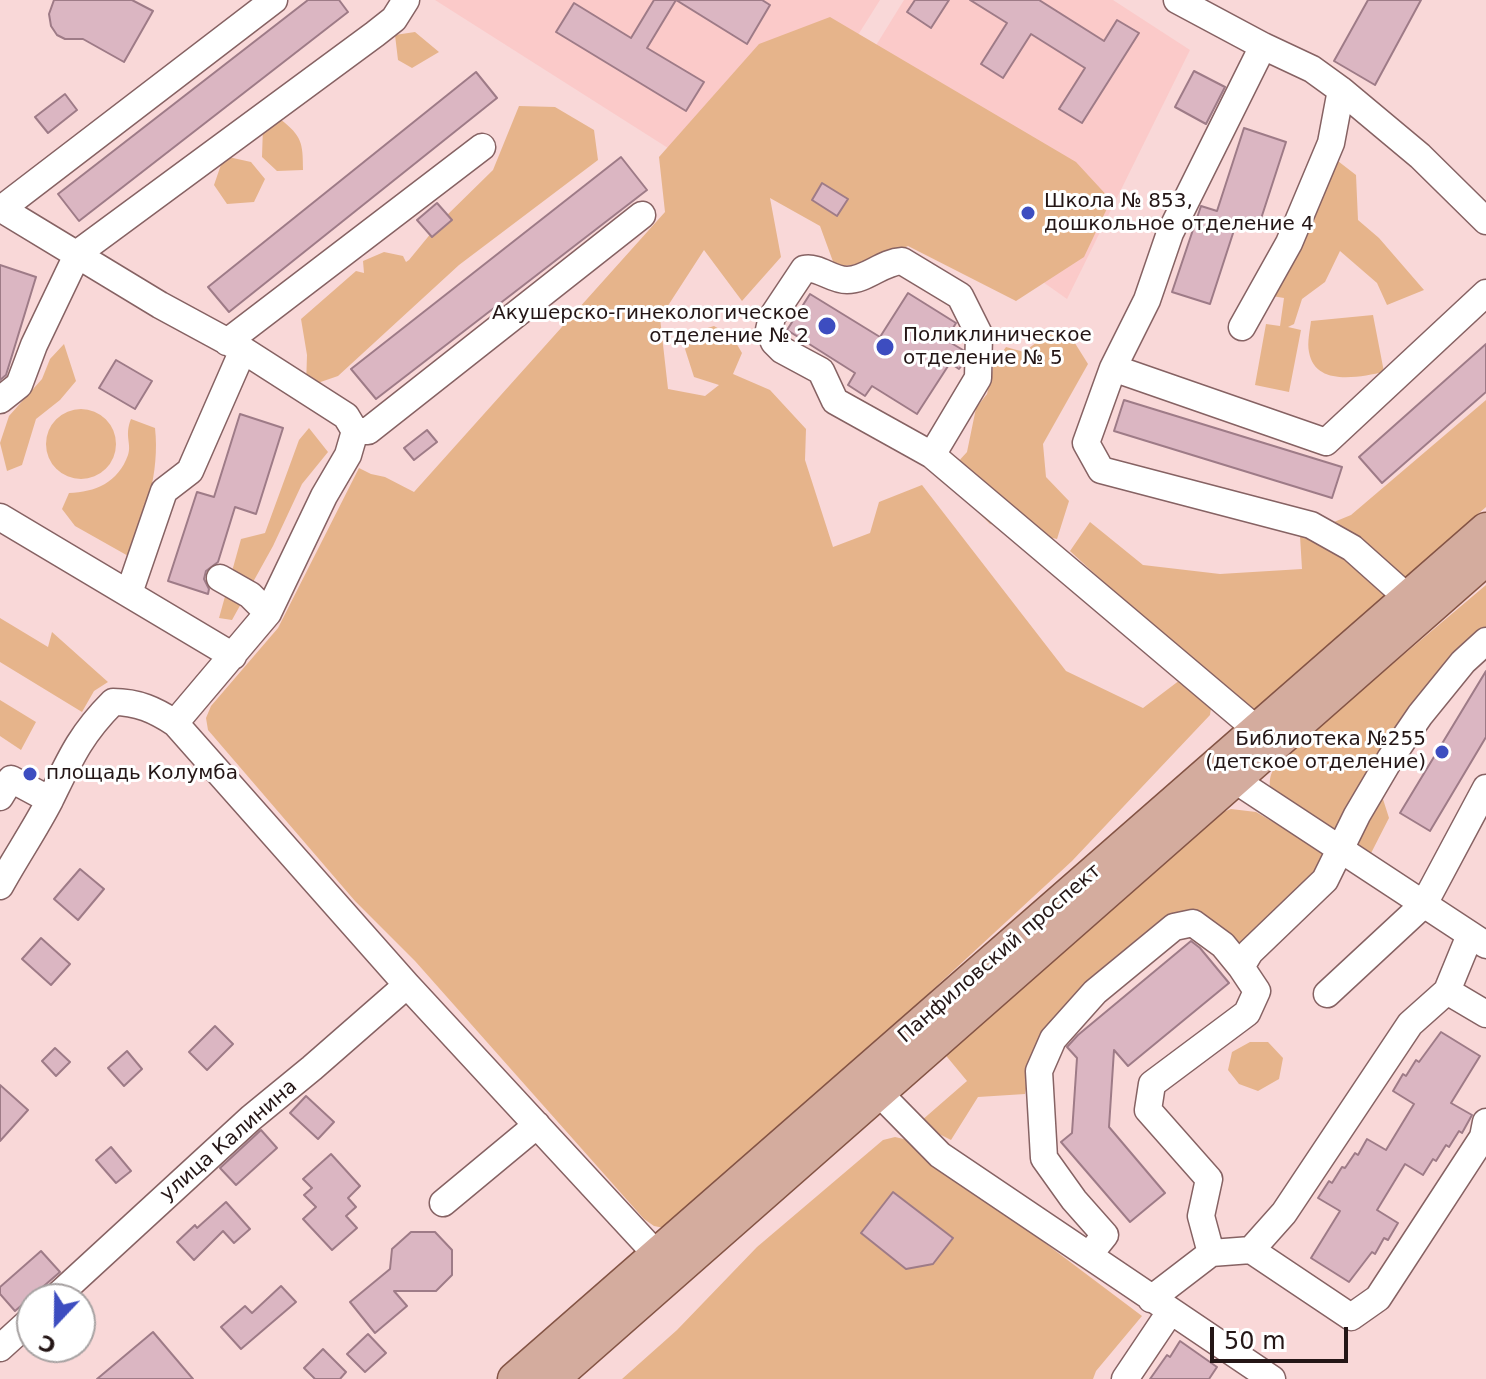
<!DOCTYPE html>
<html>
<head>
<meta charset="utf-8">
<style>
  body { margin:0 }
  #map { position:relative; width:1486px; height:1379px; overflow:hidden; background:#f9d8d8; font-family:"DejaVu Sans",sans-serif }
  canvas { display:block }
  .north { position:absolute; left:16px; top:1283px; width:80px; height:80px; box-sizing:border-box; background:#fff; border:2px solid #a7a2a2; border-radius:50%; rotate:202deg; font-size:22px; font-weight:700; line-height:32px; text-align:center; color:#241616 }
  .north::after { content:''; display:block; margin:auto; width:28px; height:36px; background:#3d4dc0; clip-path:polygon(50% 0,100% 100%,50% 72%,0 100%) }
  .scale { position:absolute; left:1210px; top:1327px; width:138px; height:36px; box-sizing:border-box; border:4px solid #241616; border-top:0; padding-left:10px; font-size:24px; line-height:28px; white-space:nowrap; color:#241616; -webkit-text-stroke:6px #fff; paint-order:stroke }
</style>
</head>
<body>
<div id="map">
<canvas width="1486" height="1379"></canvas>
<div class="north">С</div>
<div class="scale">50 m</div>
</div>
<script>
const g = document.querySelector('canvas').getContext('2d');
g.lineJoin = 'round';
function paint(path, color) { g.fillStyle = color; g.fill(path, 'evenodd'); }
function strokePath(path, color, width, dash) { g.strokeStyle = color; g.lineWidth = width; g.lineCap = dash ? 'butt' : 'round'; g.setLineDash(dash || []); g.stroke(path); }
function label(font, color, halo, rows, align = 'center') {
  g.font = font + ' "DejaVu Sans",sans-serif'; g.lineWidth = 6; g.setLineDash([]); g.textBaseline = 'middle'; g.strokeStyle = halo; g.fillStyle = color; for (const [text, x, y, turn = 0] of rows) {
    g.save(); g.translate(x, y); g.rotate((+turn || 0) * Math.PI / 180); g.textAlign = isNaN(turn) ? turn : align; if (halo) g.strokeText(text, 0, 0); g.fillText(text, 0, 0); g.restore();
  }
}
const built = new Path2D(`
  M435,0h445l-103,164 -87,-2z
  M904,0h209l77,50 -123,249 -242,-171z`);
const green = new Path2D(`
  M830,17l246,145 35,38 -27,57 -68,44 -108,-55 -41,17 -32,4 -15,-41 -50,-28 11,59 -39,44 -38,-51 -44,68 8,71 37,7 14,-11 -25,-8 -9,-28 10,-17 19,-6 18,10 10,17 -9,21 37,16 36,39 -1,31 28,87 37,-14 9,-31 43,-17 144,186 77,37 37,-28 31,28 -1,7 -138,146 -392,362 -11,6 -15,-3 -10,-7 -229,-258 -60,-60 -147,-171 -2,-12 5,-12 67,-78 81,-160 12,6 14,3 29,15 251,-280 -6,-55 100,-113z
  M415,32l24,20 -27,16 -14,-8 -3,-25z
  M519,106l36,1 39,23 4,30 -139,105 -121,111 -32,11 1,-32 -6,-36 55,-48 8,2 -1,-12 21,-9 19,4 3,6 3,-2 32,-39 52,-51z
  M280,119c22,17 23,24 23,51l-26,1 -15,-14 1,-31z
  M224,156l27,6 14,17 -11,23 -27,2 -13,-19z
  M1334,158l22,17 2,45 21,18 45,52 -37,15 -10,-22 -37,-32 -15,31 -23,17 -8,25 -6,3 13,3 -12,62 -34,-7 11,-61 14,2 4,-28 -18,-3z
  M1373,315l11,57c-24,5 -69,15 -75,-20 -2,-10 1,-22 2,-31z
  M1068,332l20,32 -45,80 3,33 23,24 -12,38 -67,-15 -32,-32 -2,-28 11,-12 9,-44 11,-14 7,-30 12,-17 18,5 22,-17z
  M64,344l12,37 -16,19 -24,19 -14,46 -15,6 -7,-28 9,-27 33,-37 8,-20z
  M1486,400v107l-234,204h-9l-173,-160 20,-29 53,43 77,9 82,-5 -2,-33 51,-21z
  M46 444a35 35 0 1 1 70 0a35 35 0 1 1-70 0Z
  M131,419l24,9c5,45 -10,87 -25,129l-55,-31 -13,-17 7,-16c26,-1 49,-10 59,-38 4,-11 -4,-19 3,-36z
  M309,428l19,24 -26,32 -29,62 -41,74 -13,-2 22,-79 24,-6 34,-93z
  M1486,585v60l-50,47 -54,104 7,22 -22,43 -96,-67c-4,-20 2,-25 15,-40z
  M0,618l48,29 4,-15 56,50 -14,9 -12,21 -82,-50z
  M0,700l36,22 -15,28 -21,-14z
  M1231,809l25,3 65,38 5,10 -5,11 -80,75 -59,-32 -151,150 -6,30 -47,3 -27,43 -18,-9 -12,-10 46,-40 -24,-29 277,-239z
  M1250,1042h18l15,16 -4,21 -21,12 -19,-7 -11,-14 4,-18z
  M895,1137l13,3 234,176 -46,55 -3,8h-471l55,-49 80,-83 126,-107z`);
const building = new Path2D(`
  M54,0h78l21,11 -29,51 -41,-23h-18l-8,-4 -6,-9 -2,-12z
  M308,0h31l9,12 -269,209 -21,-27z
  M654,0h108l8,5 -23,39 -71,-44 -29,48 57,34 -18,29 -130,-79 18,-29 57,35z
  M915,0h34l-18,28 -24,-16z
  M970,0h69l65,41 13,-21 22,13 -57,90 -23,-14 26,-41 -54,-34 -28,44 -22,-14 26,-41z
  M1368,0h53l-46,85 -41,-24z
  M1194,71l31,16 -19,37 -31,-17z
  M476,72l21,26 -268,214 -21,-25z
  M65,94l12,16 -29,23 -13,-16z
  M1244,128l42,14 -28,86 -21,-7 -27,83 -38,-12 29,-86 16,5z
  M621,157l26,33 -271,209 -25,-30z
  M822,183l26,16 -11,17 -25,-16z
  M437,203l15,17 -20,17 -15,-17z
  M0,265l36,12 -30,98 -6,5z
  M908,293l48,30 -10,17 17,10 -1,15 -3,4 -9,-6 -33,51 -45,-28 -7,10 -17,-11 7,-12 -68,-43 23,-36 70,43z
  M1486,344v48l-104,91 -23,-26z
  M116,360l36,21 -17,28 -36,-21z
  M1124,400l218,67 -10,31 -218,-67z
  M240,414l43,14 -27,86 -21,-7 -17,55 -12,9 -2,8 5,10 -1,5 -40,-13 29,-89 17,5z
  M427,430l10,12 -23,18 -10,-12z
  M1486,671v66l-56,94 -30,-18z
  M80,869l24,20 -26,31 -24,-21z
  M41,938l29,26 -19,21 -29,-26z
  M1191,941l9,7 29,35 -101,83 -14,-16 -5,77 56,66 -35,29 -69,-80 11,-9 5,-75 -10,-11 11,-12z
  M215,1026l18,18 -26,26 -18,-18z
  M1441,1032l39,24 -29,47 21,12 -10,18 -3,-2 -10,16 -3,-2 -10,16 -3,-2 -10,16 -18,-11 -28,46 21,13 -10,17 -4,-2 -9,16 -3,-2 -23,30 -38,-24 29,-47 -22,-13 11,-17 3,2 10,-16 3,1 10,-15 3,2 9,-16 19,11 28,-46 -21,-13 10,-17 3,2 10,-16 3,2z
  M55,1048l15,14 -14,14 -14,-15z
  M127,1051l15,18 -18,17 -16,-18z
  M0,1085l28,25 -28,31z
  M306,1096l28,26 -16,17 -28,-26z
  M261,1130l16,18 -41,37 -16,-17z
  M111,1147l20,24 -15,12 -20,-23z
  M331,1154l29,32 -12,12 8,9 -10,9 11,12 -25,22 -29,-31 13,-12 -12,-12 8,-7 -9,-9z
  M893,1192l60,46 -20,26 -27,5 -45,-36z
  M226,1202l24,27 -16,14 -11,-12 -29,29 -17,-18 18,-17 2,3z
  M411,1232h24l17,18v25l-16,16h-42l13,15 -32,27 -25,-31 40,-33 2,-20z
  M41,1251l19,21 -45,39 -15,-17v-7z
  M281,1286l15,16 -55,47 -20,-22 24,-21 7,7z
  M153,1332l40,47h-96z
  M368,1334l18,19 -21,19 -18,-18z
  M1180,1341l37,26 -8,12h-59l17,-24 3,2z
  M323,1349l23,23 -6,7h-25l-11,-11z`);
const minor = new Path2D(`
  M1177,0l86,46 49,23 29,21 79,66 66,65
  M1263,46l-93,187 -23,67 -34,68 -27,75 15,27 210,55 41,23 56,50
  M0,208l160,97 83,45 103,66 9,15 -7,24 -24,41 -56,117 -93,110
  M0,210l274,-210
  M1242,327l47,-84 42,-100 10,-53
  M227,342l255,-195
  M1113,368l213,74 160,-149
  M0,400l19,-15 15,-40 44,-92 297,-219 19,-15 12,-19
  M355,431h13l274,-216
  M932,455l46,-77 1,-44 -19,-38 -58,-35c-20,1 -35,19 -55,19 -16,0 -28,-14 -43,-11l-32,48 -3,13 5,12 8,8 39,21 14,30 97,54 324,274
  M0,517l233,139
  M220,578l30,17 18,18
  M129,593l35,-102 26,-20 53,-121
  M1235,780l251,165
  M0,797l11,-18 39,21
  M0,886c16,-29 35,-57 50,-86 20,-41 30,-65 63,-98 25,0 42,8 62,21l232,262 250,270
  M1447,991l39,23
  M1327,994l97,-90 62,-116
  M879,1093l61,62 332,224
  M443,1203l94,-78
  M1251,1250l100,67 27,-19 105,-161 3,-15
  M1211,1253l-10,-37 8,-37 -61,-69 4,-26 95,-71 10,-22 -16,-24 9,-15 75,-72 32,-65 33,-56 30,-44 43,-53 23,-21
  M1089,1255l16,-20 -31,-35 -30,-42 -5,-87 14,-32 42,-47 79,-65 19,-4 30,22 18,22
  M54,1299l197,-181 61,-50 95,-83
  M1151,1299l60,-46 40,-3 33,-37 126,-189 37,-33 23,-56
  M0,1348l32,-29
  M1125,1379l45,-67`);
const major = new Path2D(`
  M514,1379l972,-850
  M553,1379l933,-820`);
const markers = [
  [1028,213,8,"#3d4dc0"],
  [827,326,10,"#3d4dc0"],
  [885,347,10,"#3d4dc0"],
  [1442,752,8,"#3d4dc0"],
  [30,774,8,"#3d4dc0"]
];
const poiNames = [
  ["Школа № 853,",1044,202],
  ["дошкольное отделение 4",1044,225],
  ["Акушерско-гинекологическое",809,314,"right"],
  ["отделение № 2",809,337,"right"],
  ["Поликлиническое",903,336],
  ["отделение № 5",903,359],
  ["Библиотека №255",1426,740,"right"],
  ["(детское отделение)",1426,763,"right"],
  ["площадь Колумба",46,774]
];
const streetNames = [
  ["Панфиловский проспект",1000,954,-41],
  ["улица Калинина",229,1141,-41]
];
paint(built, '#fbcac9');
paint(green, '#e6b48b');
paint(building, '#dbb6c2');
strokePath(building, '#9e7b87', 2);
strokePath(minor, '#866263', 29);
strokePath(major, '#845445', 35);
strokePath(minor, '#fff', 26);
strokePath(major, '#d4ac9e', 32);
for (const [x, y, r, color] of markers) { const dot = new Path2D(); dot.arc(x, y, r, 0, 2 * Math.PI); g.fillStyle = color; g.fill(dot); strokePath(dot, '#fff', 3); }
label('20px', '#241616', '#fff', poiNames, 'left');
label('20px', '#241616', '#fff', streetNames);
</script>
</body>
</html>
